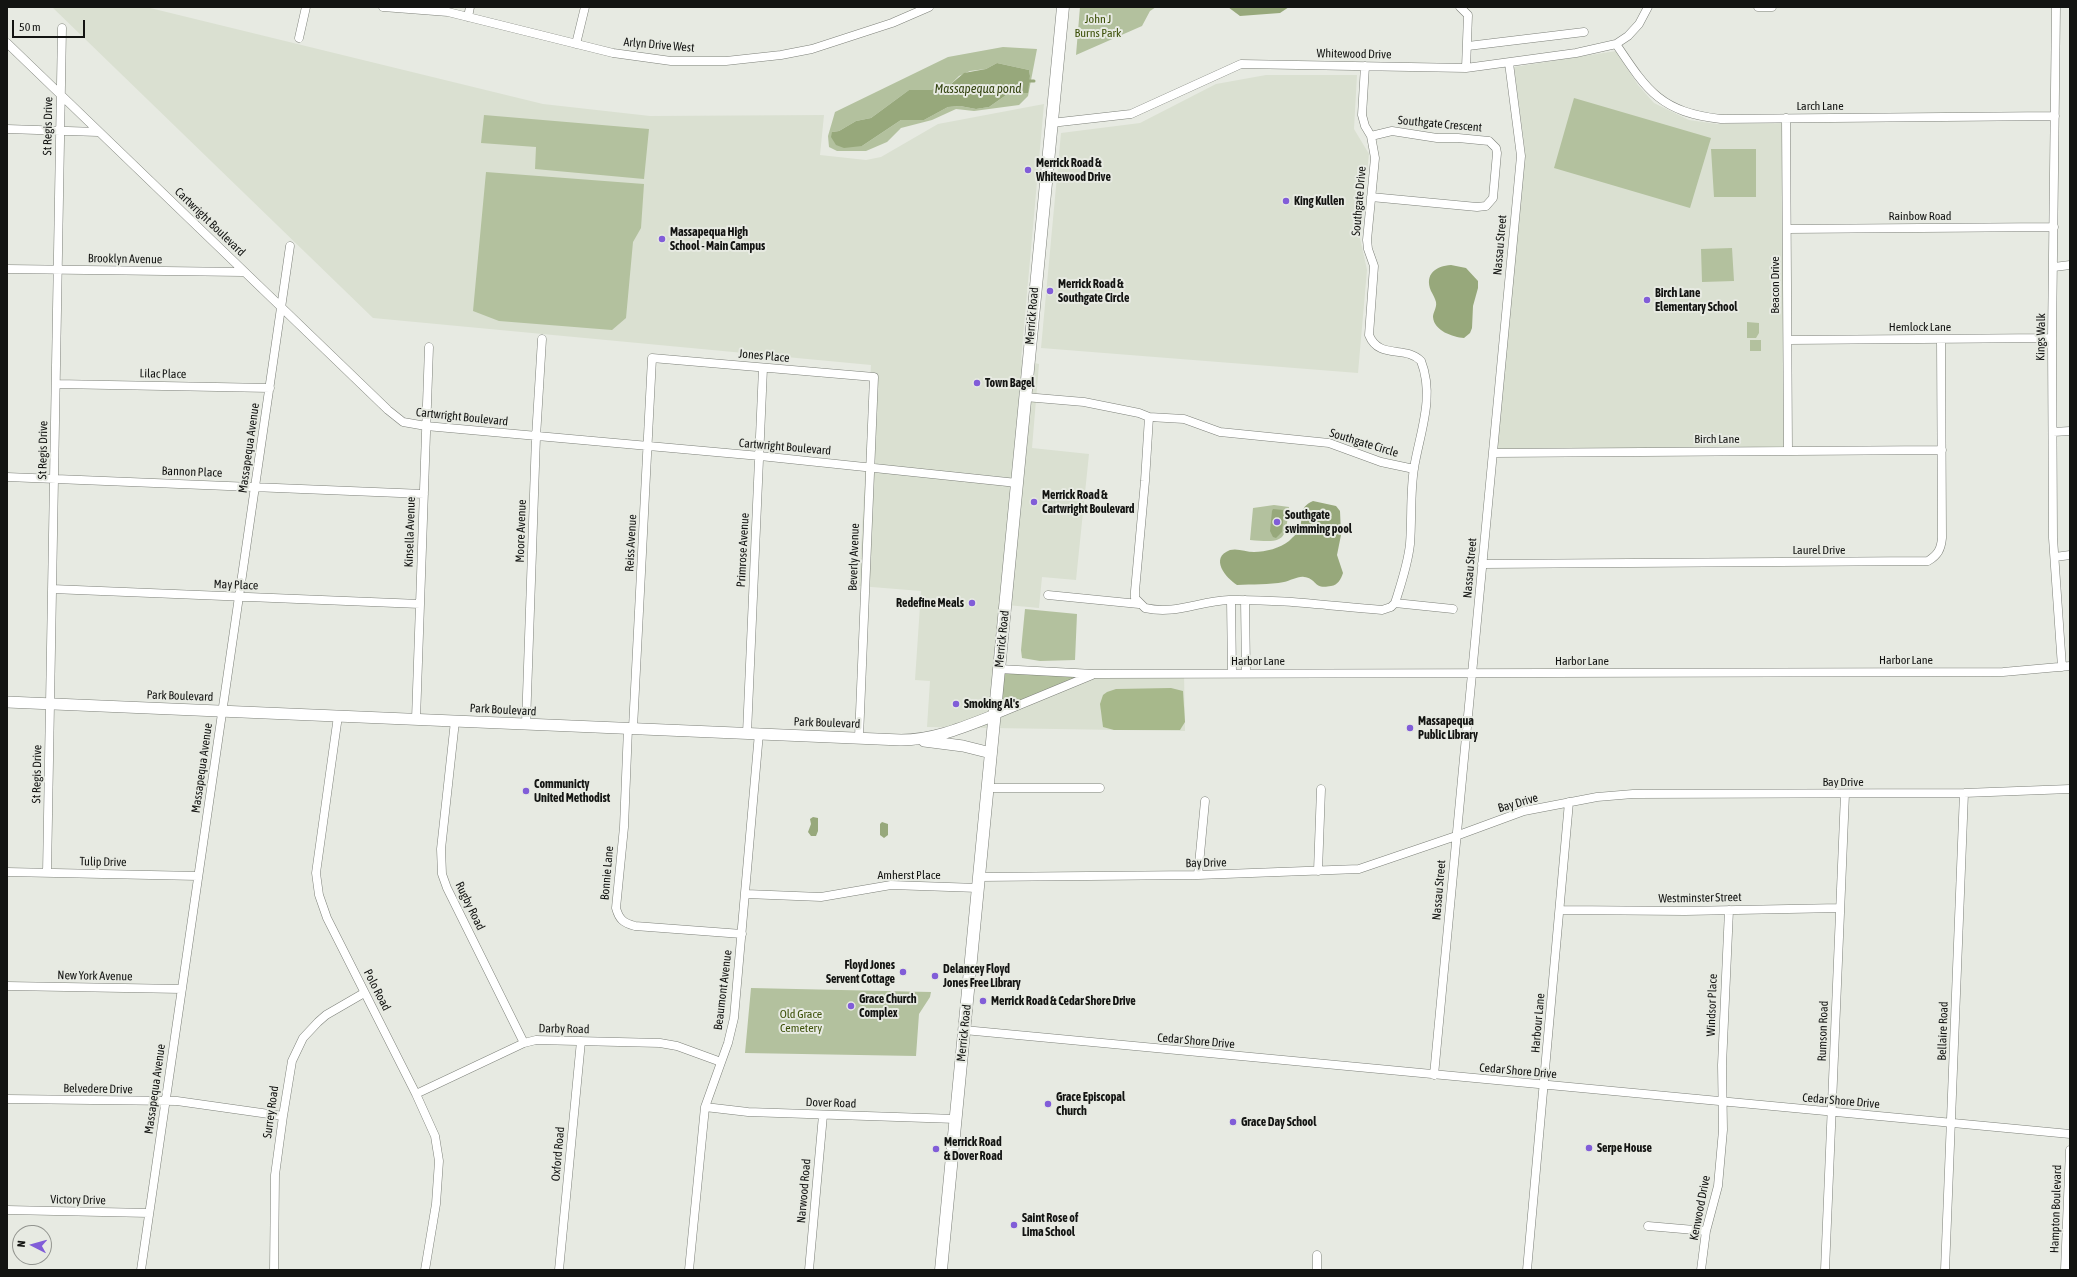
<!DOCTYPE html>
<html>
<head>
<meta charset="utf-8">
<style>
  body { margin:0 }
  #map { position:relative; width:2077px; height:1277px; overflow:hidden; background:#e7eae2; font-family:"Asap Condensed",sans-serif }
  canvas { display:block }
  .frame { position:absolute; inset:0; border:8px solid #131412; pointer-events:none }
  .north { position:absolute; left:12px; top:1225px; width:40px; height:40px; box-sizing:border-box; background:#e7eae2; border:1px solid #92948f; border-radius:50%; rotate:276deg; font-size:11px; font-weight:700; line-height:16px; text-align:center; color:#131412 }
  .north::after { content:''; display:block; margin:auto; width:14px; height:18px; background:#815dd8; clip-path:polygon(50% 0,100% 100%,50% 72%,0 100%) }
  .scale { position:absolute; left:12px; top:20px; width:73px; height:18px; box-sizing:border-box; border:2px solid #131412; border-top:0; padding-left:5px; font-size:12px; line-height:14px; white-space:nowrap; color:#131412; -webkit-text-stroke:3px #e7eae2; paint-order:stroke }
</style>
</head>
<body>
<div id="map">
<canvas width="2077" height="1277"></canvas>
<div class="frame"></div>
<div class="north">N</div>
<div class="scale">50 m</div>
</div>
<script>
const g = document.querySelector('canvas').getContext('2d');
g.lineJoin = 'round';
function paint(path, color) { g.fillStyle = color; g.fill(path, 'evenodd'); }
function strokePath(path, color, width, dash) { g.strokeStyle = color; g.lineWidth = width; g.lineCap = dash ? 'butt' : 'round'; g.setLineDash(dash || []); g.stroke(path); }
function label(font, color, halo, rows, align = 'center') {
  g.font = font + ' "Asap Condensed",sans-serif'; g.lineWidth = 4; g.setLineDash([]); g.textBaseline = 'middle'; g.strokeStyle = halo; g.fillStyle = color; for (const [text, x, y, turn = 0] of rows) {
    g.save(); g.translate(x, y); g.rotate((+turn || 0) * Math.PI / 180); g.textAlign = isNaN(turn) ? turn : align; if (halo) g.strokeText(text, 0, 0); g.fillText(text, 0, 0); g.restore();
  }
}
const built = new Path2D(`
  M52,7h94l397,97 107,12 174,-1 -4,40 46,5 15,-3 57,-33 106,-20 -23,256 18,4 -7,84 57,6 -13,126 -34,-3 -3,31 -32,-3 -7,62 184,5 1,59 -258,-4 3,-46 -15,-1 6,-89 -62,-5 12,-221 -498,-47z
  M1616,51l22,34 16,18 35,17 28,4 66,-1 3,326 -291,2 30,-300 -11,-84z
  M1266,75h91l-3,54 15,25 -9,84 7,32 -9,103 -317,-25 20,-215 79,-10 76,-39z`);
const green = new Path2D(`
  M1080,7h76l-6,4 -8,15 -66,29z
  M1003,47l34,2 -9,47 -9,9 -45,6 -18,-2 -24,11 -31,8 -14,14 -21,9h-29l-8,-4 -1,-11 7,-24 113,-55zM997,63l32,7 1,6 -3,17h-18l-20,14 -13,2 -16,-3 -12,1 -24,13h-23l-39,26 -30,-14 7,-1 17,-10 15,-3 38,-28h21l21,-6 8,-8 11,-5 16,-2z
  M1574,98l137,40 -21,70 -136,-40z
  M484,115l165,14 -5,50 -109,-10 1,-22 -55,-4z
  M1711,149h45v48h-42z
  M486,172l158,12 -3,44 -8,14 -7,76 -14,12 -113,-9 -26,-10z
  M1732,248l2,33 -32,1 -1,-33z
  M1747,322l12,1v10l-3,5h-9z
  M1750,340h11v11h-11z
  M1274,505l15,2c-4,34 -3,36 -39,33l3,-32z
  M1025,609l52,5 -2,46 -35,1 -18,-3 -1,-8z
  M1000,671l90,4 -94,39z
  M751,988l180,4 -1,5 -11,17 -3,42 -171,-3z`);
const forest = new Path2D(`
  M1171,688l12,3 2,31 -5,8h-66l-11,-3 -3,-23 3,-9 4,-3 9,-3z`);
const water = new Path2D(`
  M1228,7h61l-9,6 -40,3z
  M997,63l32,7 1,6 -2,17h-19l-20,14 -13,2 -16,-3 -12,1 -24,13h-23l-39,26 -18,2 -8,-3 -5,-8 1,-5 7,-1 17,-10 15,-3 38,-28h21l21,-6 13,-11 22,-4z
  M1451,265l15,3 12,13v7l-5,18 -1,22 -2,5 -6,5c-11,-1 -30,-7 -31,-21 0,-5 4,-9 3,-15 -1,-4 -3,-7 -5,-11 -7,-17 5,-25 20,-26z
  M1313,501l23,5 4,5 1,24 -4,20 6,18c-2,6 -5,12 -12,13 -18,4 -14,-8 -27,-9 -6,-1 -14,4 -20,5 -15,3 -32,2 -47,3 -11,-7 -28,-27 -7,-35 8,-2 16,2 24,2 12,0 26,-4 35,-11 4,-4 10,-9 11,-14 4,-13 -2,-19 13,-26z
  M1273,509l10,1 1,2 -2,20 -6,6 -3,-1 -3,-6 2,-20z
  M813,817l5,1v13l-2,5h-5l-3,-4 3,-8 -1,-5z
  M882,822l6,2v11l-4,3 -4,-3v-11z`);
const stream = new Path2D(`
  M1027,81h7`);
const street = new Path2D(`
  M383,7l65,5 165,41 58,8h55l55,-6 31,-6 80,-26 37,-16
  M1460,7l8,8 -2,53
  M1758,7h14
  M2056,7l-4,331 1,200 9,129
  M468,17l2,-10
  M299,38l7,-31
  M7,43l381,367 15,12 23,4 334,30 257,27
  M576,44l9,-37
  M1616,44c32,48 45,68 105,75l334,-3
  M1468,46l116,-14
  M1786,118l2,333
  M1051,123l80,-9 110,-50 225,4 110,-15 40,-9 12,-8 11,-12 9,-17
  M7,129l91,3
  M1371,136l21,-5 45,7h21l31,3 7,7 1,5 -4,45 -7,8 -9,1 -106,-10
  M1787,229l267,-2
  M2054,267l16,-2
  M7,269l236,3
  M1788,340l264,-2
  M56,384l214,4
  M1025,397l59,5 55,11 10,4 35,2 36,13 109,11 52,19 33,7
  M1149,417l-4,64 -10,110v7l10,10c31,7 54,-7 84,-8 51,-1 102,6 153,10l9,-3 4,-4c6,-19 13,-39 15,-59 2,-25 0,-51 4,-76 6,-36 21,-71 7,-107 -15,-16 -42,-1 -52,-26l5,-69 -6,-17 -1,-9 8,-82 -4,-22 -6,-10 -3,-11 3,-49
  M2053,432l17,-1
  M1493,453l449,-3
  M7,477l417,17
  M2055,557l15,-2
  M1482,564l446,-3c10,-6 13,-12 14,-23l-1,-199
  M52,589l368,15
  M1048,595l91,9
  M1231,600l1,73
  M1245,600l1,73
  M1395,603l58,6
  M999,669l95,5 909,-2 67,-6
  M995,715l97,-40
  M338,716l-22,157 3,22 8,23 89,176 19,42 4,25 -3,43 -11,66
  M416,719l13,-372
  M455,721l-14,128 1,25 5,14 77,155
  M526,724l10,-287 6,-98
  M628,728l-4,99 -8,81c3,11 7,15 19,18l107,8
  M633,728l19,-370 222,19 -15,360
  M747,733l16,-365
  M988,788h112
  M1318,871l3,-82
  M7,872l191,4
  M47,873l15,-845
  M1198,875l7,-74
  M979,877l219,-2 161,-6 97,-33 68,-25 73,-14 36,-3 331,-1 106,-4
  M746,894l75,3 70,-12 87,3
  M1561,910l124,1 155,-3
  M7,986l175,3
  M964,1030l1106,104
  M1434,1075l87,-919 -12,-93
  M416,1094l108,-51 12,-3 124,3 17,3 44,16
  M7,1099l170,2 106,15
  M705,1107l43,5 208,7
  M7,1210l142,3
  M1648,1226l58,5
  M141,1270l149,-1024
  M274,1270l1,-95 8,-59 9,-55 11,-23 15,-16 8,-7 38,-22
  M559,1270l22,-229
  M689,1270l16,-163 23,-64 6,-25 25,-285
  M809,1270l14,-155
  M1317,1270v-15
  M1527,1270l42,-468
  M1701,1270l5,-39 12,-45 5,-56 -1,-65 7,-155
  M1825,1270l20,-476
  M1945,1270l19,-477
  M2065,1270l5,-120`);
const secondary = new Path2D(`
  M7,702l894,38c33,0 63,-13 94,-25
  M924,741l39,5 28,7`);
const primary = new Path2D(`
  M941,1270l122,-1263`);
const markers = [
  [1028,170,4,"#815dd8"],
  [1286,201,4,"#815dd8"],
  [662,239,4,"#815dd8"],
  [1050,291,4,"#815dd8"],
  [1647,300,4,"#815dd8"],
  [977,383,4,"#815dd8"],
  [1034,502,4,"#815dd8"],
  [1277,522,4,"#815dd8"],
  [972,603,4,"#815dd8"],
  [956,704,4,"#815dd8"],
  [1410,728,4,"#815dd8"],
  [526,791,4,"#815dd8"],
  [903,972,4,"#815dd8"],
  [935,976,4,"#815dd8"],
  [983,1001,4,"#815dd8"],
  [851,1006,4,"#815dd8"],
  [1048,1104,4,"#815dd8"],
  [1233,1122,4,"#815dd8"],
  [1589,1148,4,"#815dd8"],
  [936,1149,4,"#815dd8"],
  [1014,1225,4,"#815dd8"]
];
const parkNames = [
  ["John J",1098,19],
  ["Burns Park",1098,33],
  ["Old Grace",801,1014],
  ["Cemetery",801,1028]
];
const streetNames = [
  ["Arlyn Drive West",659,45,5],
  ["Whitewood Drive",1354,54,1],
  ["Larch Lane",1820,106],
  ["Southgate Crescent",1440,124,5],
  ["St Regis Drive",48,126,-89],
  ["Southgate Drive",1359,201,-85],
  ["Rainbow Road",1920,216],
  ["Cartwright Boulevard",210,222,44],
  ["Nassau Street",1500,245,-85],
  ["Brooklyn Avenue",125,259,1],
  ["Beacon Drive",1775,285,-90],
  ["Merrick Road",1032,316,-85],
  ["Hemlock Lane",1920,327],
  ["Kings Walk",2041,337,-89],
  ["Jones Place",764,356,5],
  ["Lilac Place",163,374,1],
  ["Cartwright Boulevard",462,417,6],
  ["Birch Lane",1717,439],
  ["Southgate Circle",1364,443,17],
  ["Cartwright Boulevard",785,447,5],
  ["Massapequa Avenue",249,448,-82],
  ["St Regis Drive",43,450,-89],
  ["Bannon Place",192,472,2],
  ["Moore Avenue",521,531,-88],
  ["Kinsella Avenue",410,532,-88],
  ["Reiss Avenue",631,543,-87],
  ["Primrose Avenue",743,550,-87],
  ["Laurel Drive",1819,550],
  ["Beverly Avenue",854,557,-88],
  ["Nassau Street",1470,568,-85],
  ["May Place",236,585,2],
  ["Merrick Road",1002,639,-84],
  ["Harbor Lane",1906,660],
  ["Harbor Lane",1258,661],
  ["Harbor Lane",1582,661],
  ["Park Boulevard",180,696,2],
  ["Park Boulevard",503,710,3],
  ["Park Boulevard",827,723,2],
  ["Massapequa Avenue",202,768,-82],
  ["St Regis Drive",37,774,-89],
  ["Bay Drive",1843,782],
  ["Bay Drive",1518,803,-16],
  ["Tulip Drive",103,862,1],
  ["Bay Drive",1206,863,-1],
  ["Bonnie Lane",607,873,-85],
  ["Amherst Place",909,875],
  ["Nassau Street",1439,890,-85],
  ["Westminster Street",1700,898,-1],
  ["Rugby Road",470,906,64],
  ["New York Avenue",95,976,1],
  ["Polo Road",377,990,63],
  ["Beaumont Avenue",723,990,-83],
  ["Windsor Place",1712,1005,-88],
  ["Harbour Lane",1538,1023,-85],
  ["Darby Road",564,1029,1],
  ["Rumson Road",1823,1031,-88],
  ["Bellaire Road",1943,1031,-88],
  ["Merrick Road",964,1033,-84],
  ["Cedar Shore Drive",1196,1041,5],
  ["Cedar Shore Drive",1518,1071,5],
  ["Belvedere Drive",98,1089,1],
  ["Massapequa Avenue",155,1089,-82],
  ["Cedar Shore Drive",1841,1101,5],
  ["Dover Road",831,1103,2],
  ["Surrey Road",271,1112,-82],
  ["Oxford Road",558,1154,-85],
  ["Narwood Road",804,1191,-85],
  ["Victory Drive",78,1200,1],
  ["Kenwood Drive",1700,1208,-79],
  ["Hampton Boulevard",2056,1209,-88]
];
const poiNames = [
  ["Merrick Road &",1036,163],
  ["Whitewood Drive",1036,177],
  ["King Kullen",1294,201],
  ["Massapequa High",670,232],
  ["School - Main Campus",670,246],
  ["Merrick Road &",1058,284],
  ["Southgate Circle",1058,298],
  ["Birch Lane",1655,293],
  ["Elementary School",1655,307],
  ["Town Bagel",985,383],
  ["Merrick Road &",1042,495],
  ["Cartwright Boulevard",1042,509],
  ["Southgate",1285,515],
  ["swimming pool",1285,529],
  ["Redefine Meals",964,603,"right"],
  ["Smoking Al's",964,704],
  ["Massapequa",1418,721],
  ["Public Library",1418,735],
  ["Communicty",534,784],
  ["United Methodist",534,798],
  ["Floyd Jones",895,965,"right"],
  ["Servent Cottage",895,979,"right"],
  ["Delancey Floyd",943,969],
  ["Jones Free Library",943,983],
  ["Grace Church",859,999],
  ["Complex",859,1013],
  ["Merrick Road & Cedar Shore Drive",991,1001],
  ["Grace Episcopal",1056,1097],
  ["Church",1056,1111],
  ["Grace Day School",1241,1122],
  ["Merrick Road",944,1142],
  ["& Dover Road",944,1156],
  ["Serpe House",1597,1148],
  ["Saint Rose of",1022,1218],
  ["Lima School",1022,1232]
];
const waterNames = [
  ["Massapequa pond",978,89]
];
paint(built, '#dae0d1');
paint(green, '#b3c19e');
paint(forest, '#a7b88b');
paint(water, '#97a87b');
strokePath(stream, '#97a87b', 3);
strokePath(street, '#7d8079', 9);
strokePath(secondary, '#7d8079', 12);
strokePath(primary, '#7d8079', 13);
strokePath(street, '#fff', 8);
strokePath(secondary, '#fff', 11);
strokePath(primary, '#fff', 12);
for (const [x, y, r, color] of markers) { const dot = new Path2D(); dot.arc(x, y, r, 0, 2 * Math.PI); g.fillStyle = color; g.fill(dot); strokePath(dot, '#e7eae2', 1.5); }
label('12px', '#3c5008', '#e7eae2', parkNames);
label('12px', '#131412', '#e7eae2', streetNames);
label('bold 12px', '#131412', '#e7eae2', poiNames, 'left');
label('italic 13px', '#344411', '#e7eae2', waterNames);
</script>
</body>
</html>
